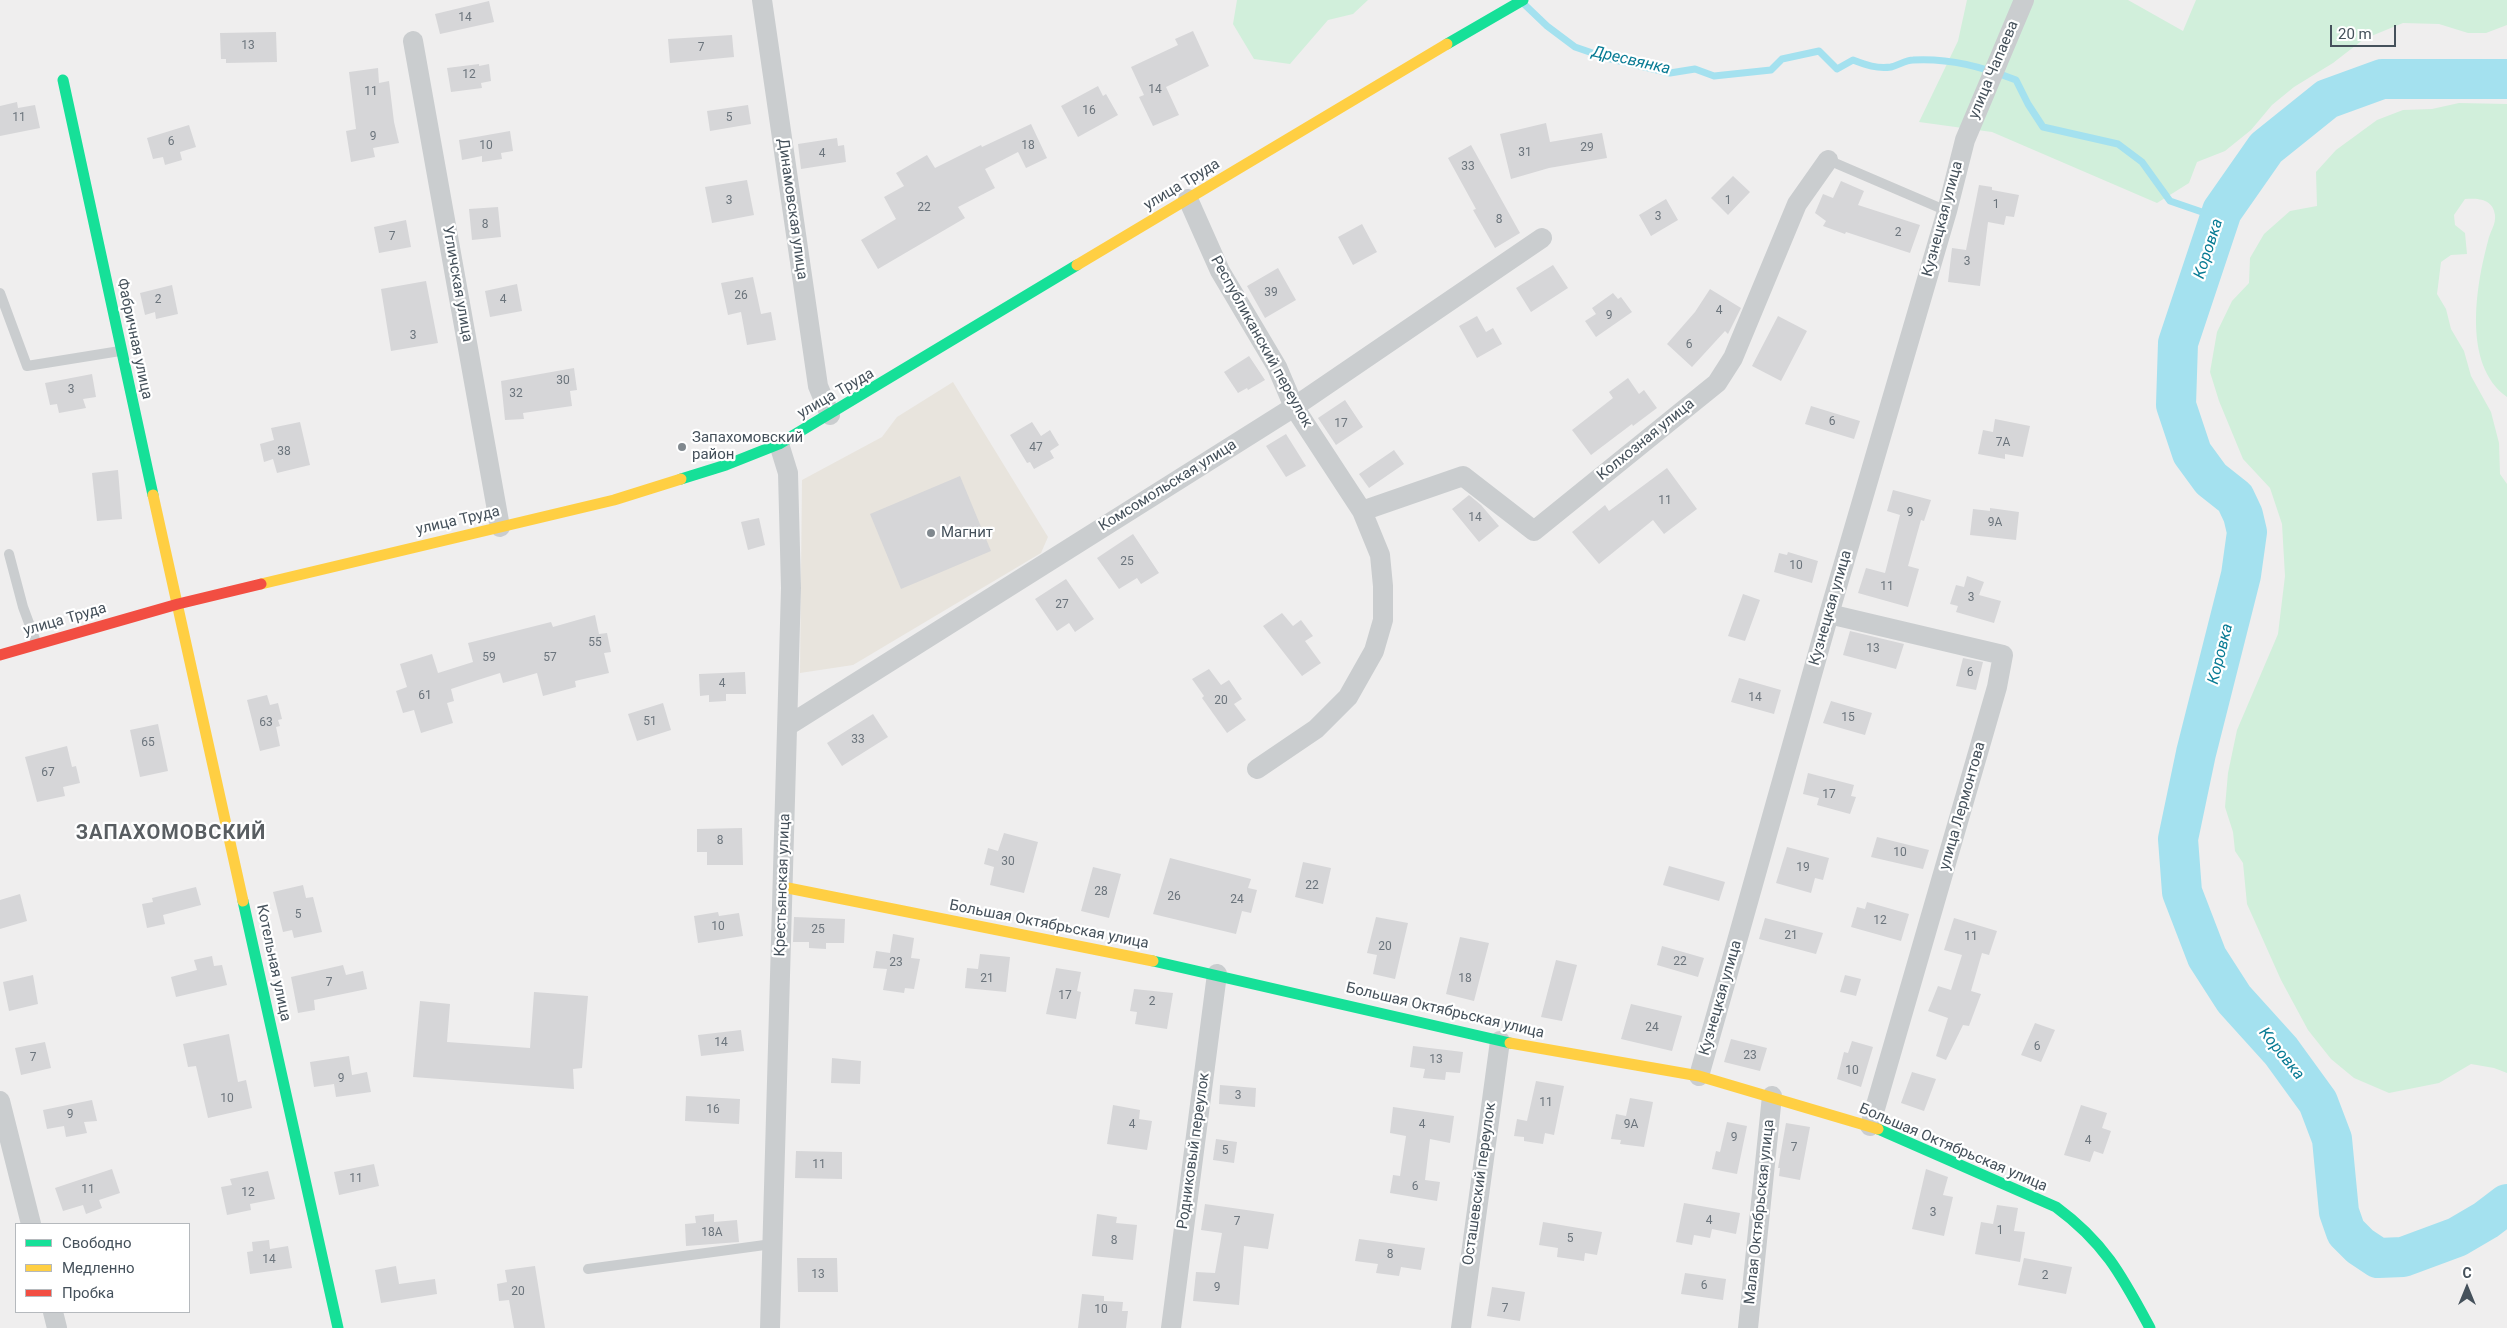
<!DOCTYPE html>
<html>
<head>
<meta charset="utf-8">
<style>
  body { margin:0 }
  #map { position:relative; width:2507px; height:1328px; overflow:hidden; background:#efeeee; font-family:Roboto,sans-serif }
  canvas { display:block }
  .legend { position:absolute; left:15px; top:1223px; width:175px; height:90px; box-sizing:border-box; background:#fff; border:1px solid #b5b9bd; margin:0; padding:6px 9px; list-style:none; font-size:15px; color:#45515b }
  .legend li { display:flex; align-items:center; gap:10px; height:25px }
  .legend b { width:25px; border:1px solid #b5b9bd }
  .north { position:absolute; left:2442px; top:1263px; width:50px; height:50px; -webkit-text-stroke:4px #fff; paint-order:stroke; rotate:0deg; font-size:14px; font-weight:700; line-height:20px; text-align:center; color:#45515b }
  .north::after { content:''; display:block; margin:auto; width:18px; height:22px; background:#45515b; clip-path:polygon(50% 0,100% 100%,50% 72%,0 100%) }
  .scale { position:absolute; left:2330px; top:25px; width:66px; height:22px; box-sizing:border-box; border:2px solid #45515b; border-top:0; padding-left:6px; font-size:15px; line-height:18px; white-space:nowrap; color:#45515b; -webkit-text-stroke:4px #fff; paint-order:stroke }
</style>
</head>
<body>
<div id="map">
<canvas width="2507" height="1328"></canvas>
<ul class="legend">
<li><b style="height:6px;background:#16e098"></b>Свободно</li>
<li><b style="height:6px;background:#ffcf43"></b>Медленно</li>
<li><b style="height:6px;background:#f24e42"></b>Пробка</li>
</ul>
<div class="north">С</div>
<div class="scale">20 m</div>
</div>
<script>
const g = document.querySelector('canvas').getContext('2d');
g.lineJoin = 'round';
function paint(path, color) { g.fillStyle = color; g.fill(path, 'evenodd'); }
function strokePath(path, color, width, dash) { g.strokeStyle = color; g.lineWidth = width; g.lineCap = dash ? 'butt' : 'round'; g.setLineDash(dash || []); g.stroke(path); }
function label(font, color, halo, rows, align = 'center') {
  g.font = font + ' Roboto,sans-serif'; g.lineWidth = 4.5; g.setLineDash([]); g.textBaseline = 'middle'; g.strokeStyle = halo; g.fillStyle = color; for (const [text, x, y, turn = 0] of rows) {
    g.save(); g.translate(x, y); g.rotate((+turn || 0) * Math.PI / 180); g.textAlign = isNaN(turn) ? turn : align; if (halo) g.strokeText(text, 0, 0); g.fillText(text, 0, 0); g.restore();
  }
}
const commercial = new Path2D(`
  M953,382l95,155 -7,16 -188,112 -53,8 2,-193 80,-43 15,-20z`);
const green = new Path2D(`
  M1237,0h131l-15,14 -25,6 -38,44 -36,-5 -21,-35z
  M1967,0h161l55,31 13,-31h311v25l-21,8h-18l-29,-9 -36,-1 -39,16 -31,24 -39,24 -22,18 -21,25 -26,21 -28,11 -8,21 -32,20 -165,-71 -73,-10 39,-81z
  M2459,103l48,1v293c-45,-32 -31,-111 -19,-156 2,-10 8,-16 7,-26 -2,-16 -17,-17 -30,-16l-11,16 1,10 10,8 2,21 -16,1 -10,7 -4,32 9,15 5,20 13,22 7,25 20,36 8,31 1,31 7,10v589l-13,-5 -23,-4 -32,19 -50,10 -35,-15 -23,-19 -23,-29 -27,-50 -34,-76 -4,-41 -8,-12 -2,-19 -8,-25 3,-34 9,-43 41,-96 7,-58 -3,-52 -12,-36 -27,-29 -24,-58 -9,-29 7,-40 15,-31 17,-18 1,-25 14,-24 26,-23 27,-5 -1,-34 20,-22 41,-30 26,-10 29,-1z`);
const stream = new Path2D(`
  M1525,5l22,21 28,21 32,11 63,15 25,-4 19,7 57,-6 11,-11 37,-8 18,18 16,-9c13,5 24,9 38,7 8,-2 15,-7 22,-7 38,-2 69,7 103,20l12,24 15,23 75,17 24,18 28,39 32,11 20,-1`);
const river = new Path2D(`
  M2507,79h-125l-55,20 -61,49 -44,63 -44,132 -2,62 16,48 19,26 24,19 8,17 4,17 -6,43 -45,178 -18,86 4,53 25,65 27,42 47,52 37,51 14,37 7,73 7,20 14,14 18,12 25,-1 54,-20 29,-17 21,-16`);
const building = new Path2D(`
  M489,1l5,21 -54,12 -5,-20z
  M1193,31l16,35 -43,21 13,28 -26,11 -14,-29 5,-2 -13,-28 47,-22 -3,-6z
  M276,32l1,30 -51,1v-4h-5l-1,-26z
  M732,35l2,22 -64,6 -2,-24z
  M479,64v2l10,-2 2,17 -10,2 1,5 -31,4 -4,-24z
  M378,68l1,15 10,-2 5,41 5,21 -26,5 2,9 -24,5 -5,-31 10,-2 -7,-57z
  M1098,86l5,10 3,-2 12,21 -40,22 -17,-31z
  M17,102l1,6 17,-3 5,23 -40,8v-30z
  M748,105l3,19 -41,7 -3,-20z
  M1546,123l4,19 52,-9 5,25 -58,10 -38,11 -11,-45z
  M1031,124l16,34 -21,10 -8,-16 -33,17 10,19 -37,19 7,11 -87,51 -17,-29 35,-21 -12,-22 20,-11 -8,-13 31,-18 8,13 46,-23 1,2z
  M189,125l7,22 -16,5 2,8 -17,5 -2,-8 -10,2 -6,-21z
  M510,131l3,20 -12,2 1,6 -20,3v-6l-20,4 -3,-20z
  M837,138l1,8 6,-1 2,17 -45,7 -3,-25z
  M1471,145l49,88 -25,15 -22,-38 3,-1 -28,-51z
  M1733,176l17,16 -22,23 -17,-17z
  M747,180l7,35 -42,8 -7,-36z
  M1841,181l23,10 -6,14 62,20 -10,28 -64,-21 -1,2 -22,-8 3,-5 -11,-8 8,-19 10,4z
  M1979,185l13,2v3l27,5 -5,22 -8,-1 -2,9 -16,-3 -8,64 -32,-4 4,-34 14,2z
  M1666,199l12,21 -27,16 -12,-21z
  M498,207l3,30 -29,3 -3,-31z
  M406,220l5,27 -32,6 -5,-26z
  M1362,224l15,28 -24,13 -15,-28z
  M1553,265l15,23 -37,24 -15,-24z
  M1278,268l18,32 -31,18 -18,-32z
  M753,277l8,37 10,-2 5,28 -29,5 -6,-33 -13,3 -7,-32z
  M426,281l12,62 -47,8 -10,-62z
  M517,284l5,27 -32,6 -5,-26z
  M172,285l6,29 -22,5 -1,-7 -10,3 -5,-22z
  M1710,289l31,19 -13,26 -3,-3 -33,36 -25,-23 28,-32z
  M1613,293l5,6 3,-2 11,15 -36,25 -11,-16 11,-7 -4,-6z
  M1477,316l9,16 7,-4 9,16 -25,14 -18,-32z
  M1778,316l29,15 -26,50 -29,-15z
  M1249,356l16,24 -17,10 -1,-2 -9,5 -14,-21z
  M574,368l3,22 -7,1 2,15 -49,7 1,6 -19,1 -4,-39z
  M92,374l4,23 -13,2 3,9 -27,5 -2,-9 -7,1 -5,-22z
  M1628,378l11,16 5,-4 13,18 -24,18 -1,-2 -41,31 -19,-25 41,-32 -4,-6z
  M1345,400l18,27 -27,18 -18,-27z
  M1811,406l49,15 -6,18 -49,-15z
  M1995,419l35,7 -7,31 -18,-3v5l-27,-5 5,-24 10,2z
  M300,422l10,43 -33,8 -4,-14 -9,3 -4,-18 14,-4 -3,-12z
  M1032,422l9,14 9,-6 9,15 -9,6 4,7 -20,11 -4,-7 -3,1 -17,-28z
  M1286,434l20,32 -20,11 -20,-31z
  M1394,450l10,14 -35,24 -10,-14z
  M1667,468l30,41 -33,25 -11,-14 -54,44 -27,-32 33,-27 4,6z
  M118,470l4,49 -25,2 -5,-48z
  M960,476l31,75 -90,38 -31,-75z
  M1893,490l38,10 -7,21 -3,-1 -13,46 11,3 -11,38 -50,-14 8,-25 19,5 15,-58 -13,-4z
  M1469,495l12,10 18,21 -20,16 -27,-33z
  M1990,508l29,4 -3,28 -46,-5 3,-26 17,2z
  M759,518l6,27 -17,5 -7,-28z
  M1133,534l26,39 -18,11 -4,-6 -18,11 -22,-31z
  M1788,552l30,9 -6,22 -38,-11 5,-19 8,2z
  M1967,576l17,6 -5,13 22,6 -7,22 -38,-11 2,-6 -8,-2 6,-19 8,2z
  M1066,579l28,40 -19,13 -6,-9 -12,8 -22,-32z
  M1743,594l17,6 -15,41 -17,-5z
  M1282,613l11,13 8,-6 12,16 -8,5 16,22 -19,13 -39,-50z
  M595,615l4,19 8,-1 4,19 -7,1 5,20 -34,8 1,6 -33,9 -6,-23 -34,10 -3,-10 -22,7 -27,9 3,12 -7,2 6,20 -32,10 -7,-23 -11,3 -7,-22 11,-4 -7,-23 32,-10 6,19 35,-11 -5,-19 83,-21 2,5z
  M1850,631l54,13 -8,25 -53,-14z
  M1963,658l20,4 -7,28 -20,-4z
  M1209,669l12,16 8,-5 13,19 -8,5 12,16 -19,13 -25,-35 2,-2 -12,-17z
  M745,672l1,22h-20v7l-17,1v-7l-9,1 -1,-22z
  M1739,678l42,12 -7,24 -43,-12z
  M267,695l3,10 8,-2 4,16 -4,1 2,6 -4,1 4,19 -20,5 -13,-51z
  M1831,701l41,12 -7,22 -42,-12z
  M663,703l8,27 -34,11 -9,-27z
  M873,714l15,23 -46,29 -15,-23z
  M158,724l10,47 -28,6 -10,-47z
  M67,746l5,21 4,-1 4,17 -17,4 2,9 -28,6 -12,-45z
  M1808,773l46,12 -3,11 5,1 -6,17 -33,-9 2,-7 -16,-4z
  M742,828l1,37h-36v-13h-10v-23z
  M1004,833l34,9 -14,51 -34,-8 4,-18 -10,-3 4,-16 10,3z
  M1877,837l52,13 -6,19 -52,-12z
  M1787,847l42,11 -6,22 -8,-2 -4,15 -35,-10z
  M1170,858l81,21 -3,9 9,2 -6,23 -9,-2 -6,23 -83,-20z
  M1303,862l28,6 -8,36 -28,-7z
  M1669,866l56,16 -6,19 -56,-16z
  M1093,867l28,7 -12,44 -28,-7z
  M303,885l3,13 7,-1 9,35 -28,6 -2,-8 -9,2 -10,-40z
  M196,887l5,18 -38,10 2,9 -18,4 -5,-24 11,-2 -1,-4z
  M20,894l7,27 -27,8v-29z
  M1867,902l42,12 -8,27 -50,-14 6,-20 8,2z
  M718,912l1,4 20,-3 4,23 -45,7 -4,-27z
  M794,917l51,2 -1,24h-18v6l-17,-1v-6h-16z
  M1376,917l32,6 -13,56 -22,-5 4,-19 -10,-2z
  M1765,918l58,15 -7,21 -57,-15z
  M1954,918l43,13 -8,24 -7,-2 -11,38 10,3 -12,32 -6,-1 -17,35 -10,-4 12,-38 -20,-7 10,-25 13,4 11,-35 -18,-5z
  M893,934l21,4 -3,20 9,1 -6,30 -9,-1 -1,5 -21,-3 4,-21 -14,-1 3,-17 14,2z
  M1460,937l29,6 -15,58 -28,-7z
  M1662,946l42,12 -6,19 -41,-12z
  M980,954l30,3 -4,35 -41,-4 2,-20 11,1z
  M212,956l2,10 8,-1 5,20 -51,12 -5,-20 26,-7 -3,-10z
  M1556,960l21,5 -15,56 -21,-4z
  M343,965l3,10 17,-4 4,18 -53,11 1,10 -17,3 -7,-36z
  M1056,968l25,4 -4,19 4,1 -5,27 -30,-5z
  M33,975l5,29 -29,7 -6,-29z
  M1845,975l16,4 -5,17 -16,-4z
  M1134,989l39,4 -6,36 -32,-5 2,-12 -7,-1z
  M534,992l54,4 -6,72 -9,1 1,20 -161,-12 7,-76 30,3 -3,38 83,6z
  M1631,1004l51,12 -10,35 -51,-12z
  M2035,1023l20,7 -14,32 -20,-7z
  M741,1030l3,21 -43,5 -3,-21z
  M229,1034l9,48 8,-2 6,28 -44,10 -12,-52 -8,1 -5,-23z
  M1731,1039l36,9 -7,23 -36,-9z
  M1852,1041l21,6 -12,40 -24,-8 7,-27 4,1z
  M45,1042l6,26 -30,7 -6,-27z
  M1413,1046l50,6 -3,21 -14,-1 -1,8 -22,-2 2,-9 -15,-2z
  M349,1056l3,19 15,-3 4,20 -35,5 -2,-13 -20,3 -4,-25z
  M832,1058l29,3 -1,23 -29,-1z
  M1912,1072l24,7 -12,32 -23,-8z
  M1536,1081l28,5 -10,49 -9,-2 -2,11 -19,-3v-4l-10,-1 3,-17 10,2z
  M1220,1085l36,3 -1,19 -36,-3z
  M686,1096l54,3 -1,25 -54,-3z
  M1630,1098l23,4 -9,45 -24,-3 1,-4 -10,-1 5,-25 10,2z
  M92,1100l5,21 -13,1 3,11 -21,4 -2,-11 -17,3 -4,-19z
  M1113,1105l27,5 -1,9 13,2 -5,29 -40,-6z
  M2081,1105l26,8 -5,15 9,3 -8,23 -9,-3 -4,11 -26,-7z
  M1393,1107l61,9 -4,27 -20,-4 -5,41 15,2 -3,19 -47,-8 3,-18 7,1 6,-40 -16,-3z
  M1727,1122l20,4 -10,48 -25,-5 4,-18 4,1z
  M1786,1123l24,4 -10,53 -21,-4 1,-8h-2z
  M1216,1139l21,3 -3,21 -21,-3z
  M796,1151l46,1v27l-47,-1z
  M374,1164l5,22 -40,9 -5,-23z
  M112,1169l8,24 -21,7 3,8 -16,6 -3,-9 -20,6 -8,-23z
  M1926,1169l22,8 -5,18 10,2 -9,39 -32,-7z
  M268,1171l7,28 -25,5 1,6 -24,5 -6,-28 11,-2 -2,-6z
  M1684,1203l56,10 -4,21 -24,-5 -2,9 -16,-3 -2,10 -16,-3z
  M1205,1204l69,10 -6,35 -24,-3 -5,59 -46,-4 3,-29 19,1 7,-40 -21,-3z
  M1997,1205l21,3 -4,23 11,1 -5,30 -45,-8 6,-32 12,2z
  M714,1214v8l23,-2 2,22 -53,4 -1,-22 11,-1 -1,-7z
  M1097,1214l20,3 -1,6 21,2 -4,35 -41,-4z
  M1543,1222l59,10 -5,23 -12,-2 -1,8 -27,-4 1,-9 -19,-3z
  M1359,1239l66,9 -4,22 -20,-3 -2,9 -23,-3 2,-9 -23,-3z
  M269,1240l1,9 18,-3 4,22 -42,6 -3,-22 6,-1 -1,-9z
  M797,1258h40l1,34h-40z
  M2024,1258l48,9 -6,27 -48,-9z
  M396,1266l3,18 36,-5 2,15 -56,9 -6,-33z
  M535,1266l10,62h-31l-5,-28 -10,1 -2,-17 10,-2 -2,-12z
  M1685,1273l41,6 -3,21 -42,-6z
  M1492,1287l33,5 -5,29 -33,-5z
  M1082,1294l22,2v5l19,1 -1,9h6l-2,17h-48z`);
const lane = new Path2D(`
  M1828,160l119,51
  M0,293l27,73 93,-15
  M9,554l14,53 13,35
  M588,1269l184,-25`);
const street = new Path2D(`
  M762,0l56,386 12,29
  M413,41l87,486
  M1188,199l32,72 57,96 17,40 68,104 18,44 3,31v34l-9,31 -26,46 -32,32 -59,40
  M1362,511l101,-35 71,55 183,-148 16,-25 64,-154 31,-44
  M1829,614l174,41 -6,32 -127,439
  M789,725l505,-318 248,-169
  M1699,1076l130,-462 118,-403 18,-71 59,-140
  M0,1101l31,123
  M53,1312l4,16
  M770,1328l21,-740 -3,-115 -9,-29
  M1171,1328l46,-354
  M1461,1328l39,-287
  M1748,1328l24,-232`);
const fast = new Path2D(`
  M1447,44l76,-44
  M63,80l90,415
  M681,479l45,-14 53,-21 298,-179
  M243,901l95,427
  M1153,961l357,82
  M1878,1129l178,78c49,36 66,69 94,121`);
const slow = new Path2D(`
  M1077,265l370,-221
  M153,495l90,406
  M261,584l353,-84 67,-21
  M783,887l370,74
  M1510,1043l189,33 179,53`);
const jam = new Path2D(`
  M0,655l178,-51 83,-20`);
const markers = [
  [682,447,5,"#80888e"],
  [931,533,5,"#80888e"]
];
const numberNames = [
  ["14",465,18],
  ["13",248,46],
  ["7",701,48],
  ["12",469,75],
  ["14",1155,90],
  ["11",371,92],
  ["16",1089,111],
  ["11",19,118],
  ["5",729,118],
  ["9",373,137],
  ["6",171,142],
  ["10",486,146],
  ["18",1028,146],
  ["29",1587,148],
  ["31",1525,153],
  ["4",822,154],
  ["33",1468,167],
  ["3",729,201],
  ["1",1728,201],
  ["1",1996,205],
  ["22",924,208],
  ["3",1658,217],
  ["8",1499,220],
  ["8",485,225],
  ["2",1898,233],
  ["7",392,237],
  ["3",1967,262],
  ["39",1271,293],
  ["26",741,296],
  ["2",158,300],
  ["4",503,300],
  ["4",1719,311],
  ["9",1609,316],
  ["3",413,336],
  ["6",1689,345],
  ["30",563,381],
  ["3",71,390],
  ["32",516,394],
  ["6",1832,422],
  ["17",1341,424],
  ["7А",2003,443],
  ["47",1036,448],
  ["38",284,452],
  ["11",1665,501],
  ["9",1910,513],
  ["14",1475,518],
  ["9А",1995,523],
  ["25",1127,562],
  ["10",1796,566],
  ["11",1887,587],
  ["3",1971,598],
  ["27",1062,605],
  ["55",595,643],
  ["13",1873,649],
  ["59",489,658],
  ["57",550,658],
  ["6",1970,673],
  ["4",722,684],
  ["61",425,696],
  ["14",1755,698],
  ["20",1221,701],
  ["15",1848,718],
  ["51",650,722],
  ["63",266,723],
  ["33",858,740],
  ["65",148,743],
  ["67",48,773],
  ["17",1829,795],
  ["8",720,841],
  ["10",1900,853],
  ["30",1008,862],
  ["19",1803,868],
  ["22",1312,886],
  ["28",1101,892],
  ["26",1174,897],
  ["24",1237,900],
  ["5",298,915],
  ["12",1880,921],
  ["10",718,927],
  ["25",818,930],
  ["21",1791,936],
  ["11",1971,937],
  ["20",1385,947],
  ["22",1680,962],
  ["23",896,963],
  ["21",987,979],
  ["18",1465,979],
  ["7",329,983],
  ["17",1065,996],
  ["2",1152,1002],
  ["24",1652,1028],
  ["14",721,1043],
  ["6",2037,1047],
  ["23",1750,1056],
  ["7",33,1058],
  ["13",1436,1060],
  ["10",1852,1071],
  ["9",341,1079],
  ["3",1238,1096],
  ["10",227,1099],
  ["11",1546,1103],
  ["16",713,1110],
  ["9",70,1115],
  ["4",1132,1125],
  ["4",1422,1125],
  ["9А",1631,1125],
  ["9",1734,1138],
  ["4",2088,1141],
  ["7",1794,1148],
  ["5",1225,1151],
  ["11",819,1165],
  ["11",356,1179],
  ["6",1415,1187],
  ["11",88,1190],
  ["12",248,1193],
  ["3",1933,1213],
  ["4",1709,1221],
  ["7",1237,1222],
  ["1",2000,1231],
  ["18А",712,1233],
  ["5",1570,1239],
  ["8",1114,1241],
  ["8",1390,1255],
  ["14",269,1260],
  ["13",818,1275],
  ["2",2045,1276],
  ["6",1704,1286],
  ["9",1217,1288],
  ["20",518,1292],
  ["7",1505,1309],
  ["10",1101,1310]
];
const streetNames = [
  ["улица Чапаева",1994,70,-67],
  ["улица Труда",1182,185,-31],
  ["Динамовская улица",792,209,82],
  ["Кузнецкая улица",1943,219,-75],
  ["Угличская улица",457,284,80],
  ["Фабричная улица",134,339,78],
  ["Республиканский переулок",1261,342,61],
  ["улица Труда",836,394,-30],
  ["Колхозная улица",1646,440,-39],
  ["Комсомольская улица",1168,486,-32],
  ["улица Труда",458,521,-13],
  ["Кузнецкая улица",1831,608,-74],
  ["улица Труда",65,620,-16],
  ["улица Лермонтова",1963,806,-74],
  ["Крестьянская улица",783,885,-88],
  ["Большая Октябрьская улица",1049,925,11],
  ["Котельная улица",273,963,78],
  ["Кузнецкая улица",1721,998,-74],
  ["Большая Октябрьская улица",1445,1011,13],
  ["Большая Октябрьская улица",1953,1148,23],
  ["Родниковый переулок",1194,1151,-82],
  ["Осташевский переулок",1480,1184,-82],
  ["Малая Октябрьская улица",1760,1212,-84]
];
const poiNames = [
  ["Запахомовский",692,438],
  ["район",692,455],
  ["Магнит",941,533]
];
const waterNames = [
  ["Дресвянка",1631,61,13],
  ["Коровка",2209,249,-72],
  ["Коровка",2221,654,-76],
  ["Коровка",2281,1054,51]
];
const districtNames = [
  ["ЗАПАХОМОВСКИЙ",171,834]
];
paint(commercial, '#e8e4dd');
paint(green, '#d1efdb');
strokePath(stream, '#a4e1ef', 7);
strokePath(river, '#a4e1ef', 40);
paint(building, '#d6d6d8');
strokePath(lane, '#cacdcf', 10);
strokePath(street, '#cacdcf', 20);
strokePath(fast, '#16e098', 11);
strokePath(slow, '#ffcf43', 11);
strokePath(jam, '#f24e42', 11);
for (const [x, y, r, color] of markers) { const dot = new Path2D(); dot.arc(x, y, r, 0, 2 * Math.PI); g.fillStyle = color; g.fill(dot); strokePath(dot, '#fff', 2); }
label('12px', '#6b747c', null, numberNames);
label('15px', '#45515b', '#fff', streetNames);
label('15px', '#45515b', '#fff', poiNames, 'left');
label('italic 16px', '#087b94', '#fff', waterNames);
g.letterSpacing = '1px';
label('bold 20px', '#595e62', '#fff', districtNames);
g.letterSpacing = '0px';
</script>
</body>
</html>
